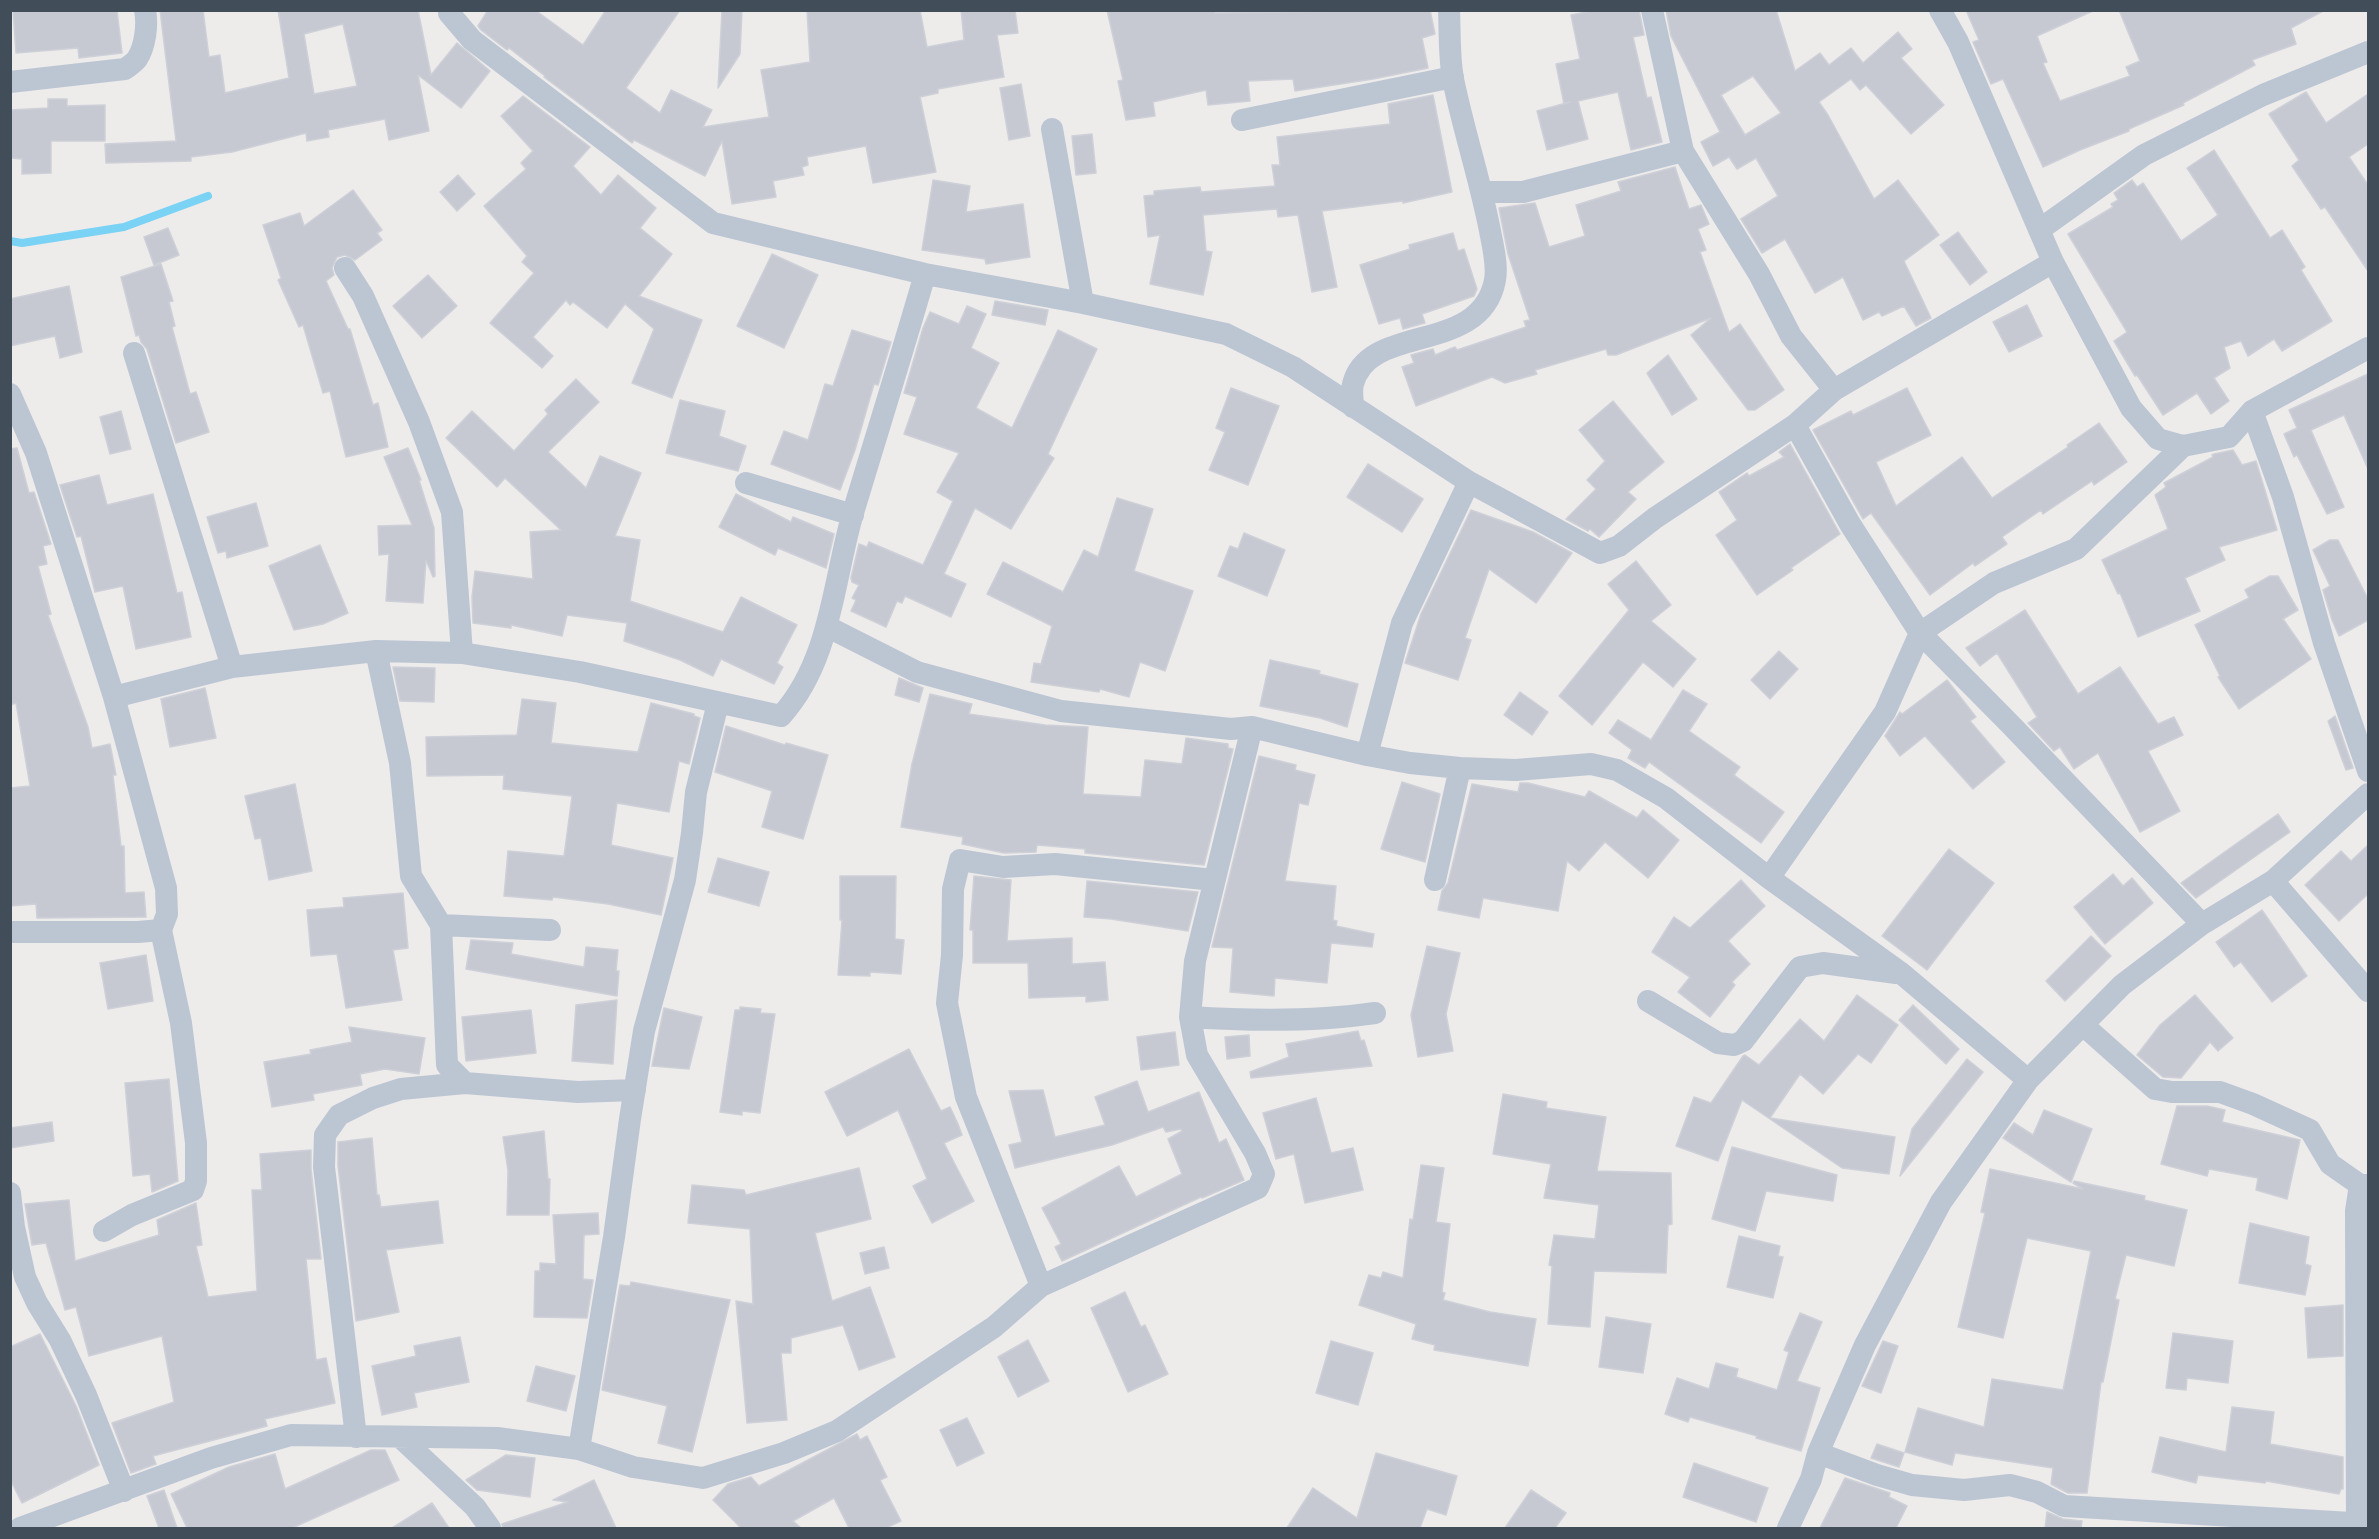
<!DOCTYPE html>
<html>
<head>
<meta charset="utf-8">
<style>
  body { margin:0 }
  #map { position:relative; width:2379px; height:1539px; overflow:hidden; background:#eeebeb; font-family:"Roboto Condensed",sans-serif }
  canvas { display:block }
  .frame { position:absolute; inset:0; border:12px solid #424d5a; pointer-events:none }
</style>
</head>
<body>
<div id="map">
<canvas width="2379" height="1539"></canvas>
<div class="frame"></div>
</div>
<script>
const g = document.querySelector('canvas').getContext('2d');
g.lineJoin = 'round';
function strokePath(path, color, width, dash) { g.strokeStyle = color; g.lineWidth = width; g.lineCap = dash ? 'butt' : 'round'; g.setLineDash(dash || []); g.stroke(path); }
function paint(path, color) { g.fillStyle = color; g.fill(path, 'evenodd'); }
const stream = new Path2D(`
  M10,241l12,2 102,-16 84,-31`);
const building = new Path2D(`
  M13,10h104l5,43 -43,5 -1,-10 -62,5z
  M160,10h43l6,47 11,-2 5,38 64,-15 -11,-68h140l13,65 26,-32 33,28 -29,37 -43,-33 11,56 -40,9 -4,-21 -57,11 1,7 -22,4 -1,-8 -74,19 -41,5v4l-85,2 -1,-19 71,-3zM343,24l14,62 -43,8 -10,-60z
  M488,10h47l48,35 23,-35h74l-54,78 34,25 11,-23 41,20 -9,17 66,-10 -8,-47 49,-8 -3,-52h113l7,37 37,-7 -3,-30h54l3,23 -21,2 7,42 -66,12v4l-18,4 16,75 -63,11 -7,-37 -59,11 1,8 -6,2 2,8 -31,6 3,16 -44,7 -10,-63 -17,35 -71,-36 -2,3 -88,-66 1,-1 -36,-28 -2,2 -26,-20 -3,-4z
  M722,10h20l-2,44 -22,34z
  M1107,10h107l1,3 215,-3 5,24 -13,4 6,30 -55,11 -78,12 -2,-12 -45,2 2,20 -42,4 -2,-15 -53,12 2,14 -29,4 -8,-39 5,-1z
  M1596,10h43l5,25 -11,2 14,61 4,-1 11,45 -31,8 -13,-58 -40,9 10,38 -41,11 -10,-39 33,-9 -6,2 -8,-40 24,-5 -9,-44z
  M1666,10h110l19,61 25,-18 9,12 22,-17 12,15 35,-31 14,17 -11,9 43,47 -33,29 -45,-49 -6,5 -9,-11 -32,23 9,13 46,84 24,-19 41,55 -35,26 27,57 -15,8 -12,-20 -22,10 -3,-4 -16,8 -20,-43 -28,16 -30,-54 -23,14 -21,-34 37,-23 -22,-38 -19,11 -8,-12 -16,9 -12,-24 19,-10 -49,-96zM1753,76l28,37 -36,22 -24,-40z
  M1966,10h129l-58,26 10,26 -4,1 17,38 70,-25 -4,-9 14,-6 -21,-51h206l-34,18 5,16 -44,16 3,5 -72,38 1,2 -55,24v2l-49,19 -37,17 -40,-88 -12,5 -18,-42 6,-2z
  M1021,84l9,52 -21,4 -9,-52z
  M2306,92l20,31 42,-29v50l-19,13 19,28v86l-43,-64 -4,2 -29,-43 7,-6 -30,-46z
  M1433,95l19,97 -49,11v-2l-81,10 15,76 -25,5 -14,-77 -20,2 -1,-8 -74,6 3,36 6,1 -9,43 -53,-11 10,-49 -12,2 -4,-41 10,-1v-4l46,-4 1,5 74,-6 -3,-21h8l-3,-28 113,-13 -2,-20z
  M523,96l67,51 -17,19 28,29 17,-20 38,33 -16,20 32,26 -33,42 63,24 -30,78 -40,-15 22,-54 -29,-25 -18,24 -34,-26 -3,3 -4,-5 -33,37 20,19 -11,12 -52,-45 44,-50 -12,-11 5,-6 -43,-50 42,-37 -5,-6 12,-12 -32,-35z
  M48,99h19v7l38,-1v36h-54v32l-29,1v-15l-12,-1v-48l38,-2z
  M1092,134l4,39 -20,2 -4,-39z
  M2214,150l56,88 12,-8 23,37 -4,3 31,51 -50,30 -8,-12 -26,17 -7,-15 -17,6 6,21 -16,10 15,23 -18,13 -14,-21 -34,22 -26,-40 -2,1 -21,-35 13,-9 -59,-98 45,-27 -2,-3 7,-4 -4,-7 18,-13 5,7 6,-4 38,58 37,-26 -31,-47z
  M1675,167l14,42 12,-4 8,19 -11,5 8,21 -6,2 29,80 11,-8 44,66 -29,20h-7l-57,-75 20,-17 -95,37h-8l-2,-6 -71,21 2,4 -32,9 -13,-6 -76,29 -14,-39 12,-4 -3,-8 22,-6 2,6 20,-8 2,3 69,-23 -2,-6 6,-1 -22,-66 -9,-46 36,-5 14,44 36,-11 -9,-31 45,-14 -3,-9z
  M458,175l17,19 -18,17 -17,-19z
  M933,180l37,6 -4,26 57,-8 7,53 -44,7 -1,-5 -63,-9z
  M353,190l29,40 -5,3 5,7 -27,20 -10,-5 -8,2 -5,11 2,7 -8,6 22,48h2l23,76 5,-2 10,44 -42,10 -16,-66 -7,2 -20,-68 -4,2 -21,-47 3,-2 -18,-53 37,-12 4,13z
  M168,228l11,27 -25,10 -10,-28z
  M1958,232l29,40 -17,13 -30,-40z
  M1453,233l5,18 6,-2 13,40 -3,7 -52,18 3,9 -4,1 -18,5 -3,-11 -21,6 -19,-59 50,-16 -1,-4z
  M772,254l46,21 -34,73 -47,-22z
  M161,264l12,37 -4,1 6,24 -3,1 18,67 6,-2 13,40 -33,11 -29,-94 -6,-7 -2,-7 -3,1 -15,-59z
  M428,275l29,31 -35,32 -29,-32z
  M69,286l13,66 -22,6 -5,-22 -45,10v-47z
  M995,301l53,9 -3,15 -53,-10z
  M2027,305l15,31 -33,16 -16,-30z
  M967,306l19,8 -15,34 28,15 -23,45 36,20 46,-98 39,19 -49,105 6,4 -43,71 -36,-21 -31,66 22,10 -15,33 -46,-21 -3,7 -5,-2 -11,26 -35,-16 5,-11 -4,-2 7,-13 -7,-3 -1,-4 8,-34 8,3 2,-5 54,23 30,-64 -16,-9 22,-39 -55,-19 13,-37 -13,-4 19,-65 7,-16 29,12z
  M852,330l39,12 -13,43 -4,-1 -19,66 -15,40 -69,-26 13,-33 24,9 17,-56 8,2z
  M1668,355l29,44 -25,16 -25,-42z
  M2368,374v95l-24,-54 -33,15 33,77 -17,7 -30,-59 -3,2 -10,-23 13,-6 -8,-18z
  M576,379l23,23 -51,50 38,36 14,-32 41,17 -26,63 25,4 -10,61 93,31 18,-35 56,28 -20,38 6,4 -9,17 -53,-25 -8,17 -33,-16 -56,-19 3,-18 -60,-8 -5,21 -51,-11v3l-38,-5 -1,-26 3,-26 58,8 -3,-47 31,-2 -56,-52 -8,9 -51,-49 26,-27 42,40 34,-37 -3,-4z
  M1231,388l48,18 -31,79 -39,-15 16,-38 -9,-4z
  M1907,388l24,47 -55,27 20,44 66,-49 30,41 76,-51 -1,-2 32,-22 28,39 -33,23 -2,-4 -49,33 -2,-4 -39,27 5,7 -32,22 -2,-3 -43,32 -59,-82 -8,6 -50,-89 38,-19 2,4z
  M680,400l45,11 -6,25 27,10 -8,25 -72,-18z
  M1613,401l51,61 -36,30 8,7 -37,38 -9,-8 -2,2 -22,-12 30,-30 -9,-9 18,-19 -26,-31z
  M121,411l10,38 -21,5 -10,-37z
  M1790,444l50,90 -49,34 2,2 -36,25 -41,-60 21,-15 -18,-28 28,-19 2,3 35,-19 -5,-5z
  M17,448l12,45 5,-1 17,52 -8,2 4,18 -9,2 13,48 -3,1 40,112 4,21 18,-4 6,31h-3l8,71h3l1,47 19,-1 2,25 -109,1 -1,-14 -26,2v-118l20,-2 -14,-83 -6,2v-256z
  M408,448l13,32h-2l15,48 1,48 -2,1 -7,-17 -3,43 -37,-2 3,-47 -10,1 -1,-29 34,-1 -28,-68z
  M2233,450l9,15 14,-4 21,69 -58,17 6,13 -40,18 15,33 -62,26 -18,-44 -2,1 -16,-34 66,-31 -13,-34 11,-8 -2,-4 49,-26 -1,-2 2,-1z
  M1368,464l55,35 -21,33 -55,-35z
  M99,475l8,30 46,-11 24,99 5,-1 9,45 -55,12 -13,-63 -28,6 -14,-56 -4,1 -17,-52z
  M736,494l55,28 2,-5 41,17 -8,34 -48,-20 -3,7 -56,-28z
  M1117,498l36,11 -19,62 59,20 -28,80 -25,-9 -11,35 -29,-8 -1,3 -68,-10 3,-19 7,1 11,-38 -65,-32 16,-32 60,30 21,-42 14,7z
  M256,503l12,43 -41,12 -1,-7 -8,2 -11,-36z
  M1471,510l62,22 39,21 -36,50 -47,-34 -24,69 6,2 -13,40 -53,-17 16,-49z
  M1244,533l41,17 -18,46 -49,-20 12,-30 8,3z
  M2330,540h8l30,59v21l-29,16 -7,-16 -9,-30 7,-4 -17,-36z
  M320,545l28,68 -25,11 -29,6 -25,-64z
  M1636,561l35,44 -20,16 45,38 -23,28 -30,-25 -51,63 -33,-29 70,-86 -21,-26z
  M2270,576h8l20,34 -15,9 28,40 -72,50 -21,-32 2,-1 -25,-51 54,-27 -4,-8z
  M2025,610l53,84 42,-27 38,57 16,-7 9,18 -35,16 32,60 -40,21 -42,-79 -24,16 -14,-22 -6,4 -26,-28 9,-6 -40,-64 -17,13 -14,-18z
  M1779,651l19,18 -28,30 -19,-19z
  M1270,660l50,11 -1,3 39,10 -11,43 -27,-9 -60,-12z
  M393,667l42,1 -1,34 -34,-1z
  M899,678l24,10 -4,14 -24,-7z
  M1947,680l29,37 -6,4 35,41 -32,27 -48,-53 -25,20 -15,-20 15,-24 2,2z
  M205,688l11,50 -46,9 -9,-48z
  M1683,690l24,14 -18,27 51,36 -6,8 50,37 -23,31 -112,-81 -4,6 -17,-10 4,-8 -23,-17 9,-13 33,20z
  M1520,692l28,20 -16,23 -28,-20z
  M930,694l42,10 -3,10 76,11 43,2 -5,67 58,3 4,-37 37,4 4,-26 42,6v4l5,1 -29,116 -119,-12v-4l-48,-4 -1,7 -32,1 -42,-9 1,-7 -62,-10 11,-63z
  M522,699l34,4 -5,40 87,9 13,-49 43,11v2l6,2 -11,46 -10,-3 -10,51 -52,-9 -6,42 62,13 -12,57 -53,-11 -55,-7 -1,3 -48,-4 4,-45 56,5 8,-60 -69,-7 1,-14 -77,1 -1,-39 91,-2z
  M2335,716l18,52 -7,2 -18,-49z
  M726,726l59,19 1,-2 42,12 -25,84 -41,-12 10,-36 -57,-19z
  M1259,756l37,9 -1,5 20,5 -7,30 -9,-2 -14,78 51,5 -3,34 4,1 -1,5 38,8 -2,13 -41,-4 -4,40 -52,-5 -1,18 -44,-4 3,-44 -21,-1z
  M1402,782l38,12 -15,68 -44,-13z
  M1520,783h8l57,14 4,-6 48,27 6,-8 36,30 -31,38 -43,-36 -26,29 -12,-10 -9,50 -75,-13 -4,20 -41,-8 4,-19 6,-8 24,-99 46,8z
  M295,784l17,87 -43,9 -8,-42 -6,1 -10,-43z
  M2278,814l12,18 -94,66 -15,-15z
  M2368,845v49l-29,27 -34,-36 36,-34 10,10z
  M1949,849l45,34 -67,87 -45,-34z
  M718,858l51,14 -10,34 -51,-14z
  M2113,874l10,12 9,-8 21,25 -48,41 -31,-37z
  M840,876h56l-1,63 9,1 -3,34 -31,-2v4l-32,-1 4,-55h-2z
  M974,876l37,4 -4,61 65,-3v26l33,-2 3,38 -22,2v-6l-57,2 -1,-35h-55v-33h-3z
  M1741,880l24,26 -37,35 22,23 -18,18 3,3 -25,32 -32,-25 12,-15 -38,-25 22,-35 16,11z
  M1087,881l111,11 -10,39 -77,-12 -27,-2z
  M403,893l5,55 -15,2 9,50 -56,8 -9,-54 -26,2 -4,-46 37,-3 -1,-9z
  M2262,910l45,66 -35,26 -31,-40 -7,5 -18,-25z
  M2091,936l20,20 -46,45 -19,-20z
  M471,940l42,3 -2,11 73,13 2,-20 32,3 -2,21h3l-2,25 -151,-27z
  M1427,946l33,7 -14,61 7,37 -35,6 -7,-42z
  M146,955l7,46 -45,8 -8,-46z
  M1857,995l41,30 -27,38 -13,-9 -35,40 -23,-20 -30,44 125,19 -6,37 -47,-6 -100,-68 -24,61 -42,-15 18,-49 17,6 32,-47 2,-1 14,10 41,-46 24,22z
  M2195,995l38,43 -15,13 -8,-9 -29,36 -18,-1 -26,-22 23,-30z
  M617,1000l-4,64 -41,-3 4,-56z
  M1913,1005l46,44 -13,15 -47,-44z
  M740,1007l21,2 -1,4 15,1 -15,99 -18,-2v4l-22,-3 15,-102h5z
  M664,1008l38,9 -13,52 -37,-3z
  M531,1010l5,43 -70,8 -4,-44z
  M349,1027l76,11 -6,36 -34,-5 -25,5 2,11 -49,9 1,6 -42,7 -8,-45 47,-8 -1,-4 42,-8z
  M1358,1031l3,10 3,-1 8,26 -121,12 -1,-6 39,-15 -3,-13z
  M1175,1032l4,33 -38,5 -4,-33z
  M1249,1035l1,21 -23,3 -2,-22z
  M909,1049l32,62 9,-4 8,17 4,11 -18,8 30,58 -42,22 -19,-37 14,-7 -29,-69 -51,26 -22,-44z
  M1967,1059l16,13 -83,104 12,-47z
  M169,1079l9,102 -26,11 -2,-18 -17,2 -8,-93z
  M1137,1081l11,31 51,-20 20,51 7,-4 18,41 -42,18 -1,-1 -139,64 -7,-14 6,-3 -19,-36 77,-42 17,31 46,-23 -14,-35 14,-8 -1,-2 -15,3 -3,-5 -51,18 -97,23 -6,-23 13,-3 -13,-51 34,-1 12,47 50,-12 -10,-28z
  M1503,1094l44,8 -1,6 60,9 -9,54 74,2 1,51 -4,1 -2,48 -72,-2 -4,56 -42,-3 4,-58 -3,-1 5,-30 41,4 4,-34 -55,-7 7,-34 -58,-10z
  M1316,1098l15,55 22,-5 10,42 -58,13 -11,-49 -18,5 -13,-46z
  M2177,1106h30l18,4 -3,12 78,18 -13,59 -31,-9 2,-12 -49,-9 -2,7 -46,-12z
  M2044,1110l48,19 -21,53 -68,-44 11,-15 19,12z
  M52,1122l2,19 -44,7v-20z
  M544,1131l4,48h2l-1,36h-42l1,-44 -5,-34z
  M372,1138l5,57h2l2,12 57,-6 5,42 -57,7 13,62 -43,9 -18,-155v-24z
  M1732,1147l105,28 -4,26 -67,-10 -11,40 -43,-12z
  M311,1150v19l10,90h-15l10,101 10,-2 9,45 -70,16 2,7 -114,30 3,8 -25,9 -19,-50 62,-21 -12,-66 -73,20 -13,-49 -11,3 -19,-67 -14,2 -7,-41 44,-4 6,61 84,-26 -2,-15 39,-17 6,42 -6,1 12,51 49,-6 -5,-101h10l-2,-36z
  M1421,1165l23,3 -8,54 14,2 -8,68 3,1 -2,7 47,12 46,7 -8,47 -94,-16 1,-5 -23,-6 4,-15 -57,-19 10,-30 12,3 2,-6 20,6 7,-59 3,1z
  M859,1168l12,51 -56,14 17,68 38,-14 25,70 -36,13 -16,-45 -52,13v15h-10l6,67 -40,3 -11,-122 17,3 -3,-75 -62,-6 4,-38 52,5 2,5z
  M1990,1169l93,20 -10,-6 1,-2 71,15 -1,4 43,10 -13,56 -48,-11 -11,44 4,1 -16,82h-2l-14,111h-19l-17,-9 2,-16 -98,-15 -3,12 -47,-13 13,-44 66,19 8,-48 71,11 28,-139 -64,-13 -24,100 -45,-11 27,-114 -4,-1z
  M598,1213l1,21 -15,1 -1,44 10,1 -6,38 -53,-1 1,-46h5v-8l16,1 -3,-49z
  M2250,1223l59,14 -4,27 6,2 -6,29 -66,-12z
  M1739,1236l41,10 -2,10 5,1 -10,41 -46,-11z
  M884,1247l5,21 -24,6 -5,-21z
  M631,1282l99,18 -38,152 -34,-9 9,-37 -65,-16 18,-105 10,1z
  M1125,1292l16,35 4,-2 23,49 -40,18 -37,-84z
  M2343,1305v51l-35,2 -3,-50z
  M1800,1313l22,9 -25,59 23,7 -19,63 -45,-13 1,-2 -67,-19 -2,5 -23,-8 12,-36 32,11 7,-26 22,6 -2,8 41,13 12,-38 -5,-2z
  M1606,1317l45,7 -8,49 -44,-6z
  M2173,1333l60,8 -5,42 -41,-5 -1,12 -20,-2z
  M40,1334l36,72 23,59 -77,38 -12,-24v-132z
  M460,1337l9,45 -55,11 3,14 -35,8 -10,-49 44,-10 -2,-10z
  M1028,1340l21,41 -31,16 -20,-40z
  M1331,1341l42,12 -15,52 -42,-12z
  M1883,1341l15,5 -17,47 -19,-7z
  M536,1366l39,10 -9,35 -39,-10z
  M2232,1407l42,5 -4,32 73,13v32h-2l-2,5 -73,-13 -1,2 -67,-8 -2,8 -44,-11 8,-35 66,15z
  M967,1418l17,35 -27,13 -17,-36z
  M857,1434l3,6 7,-4 20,41 -7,3 21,41 -15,7h-37l-15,-30 -41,23 8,7h-60l-28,-28 15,-16 23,-7 8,9z
  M1877,1444l27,9 -5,14 -28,-9z
  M371,1450h14l14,30 -107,48h-105l-16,-34 58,-27 46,-13 10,35z
  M1376,1453l81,23 -11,39 -19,-6 -7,19h-133l26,-40 44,30z
  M506,1455l29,3 -5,39 -53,-7 -11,-10z
  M1694,1463l74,25 -12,34 -73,-25z
  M1845,1478l45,15 -1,4 18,9 -11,22h-76z
  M594,1480l22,48h-113l-1,-4 66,-22 -15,-2z
  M164,1490l13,38h-18l-12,-32z
  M1531,1490l35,23 -11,15h-50z
  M432,1503l17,25h-57z
  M2047,1512l16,7 19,2 -1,7h-36z`);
const street = new Path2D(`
  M450,10l-1,3 23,27 241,183 212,51 158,29 143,31 67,33 176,115 131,71 19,-7 36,-28 140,-93 39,-35 219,-128
  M1652,10l31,141 76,123 32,62 43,54
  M1940,10l18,32 95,220 78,146 27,31 25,7 46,-9 23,-26 116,-63
  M10,82l115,-13c4,-3 9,-6 12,-10 8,-12 11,-34 8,-49
  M1242,120l211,-43
  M1052,129l31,174
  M1483,192h40l160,-41
  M2039,230l105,-75 119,-60 105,-43
  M345,268l18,28 56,126 33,90 10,141
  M134,353l98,314
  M10,394l26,59 78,244 52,191 1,26 -6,16 -23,2h-128
  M1353,407c0,-7 -2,-16 0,-23 16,-62 128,-28 142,-104 3,-16 -3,-38 -6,-54 -10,-50 -26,-98 -36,-147 -4,-22 -3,-46 -4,-69
  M2252,411l31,86 41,146 44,128
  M1795,425l55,99 70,109 90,91 192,200
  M746,483l107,32
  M828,627l89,45 144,39 170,18 21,-2 115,28 43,8 50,5 56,2 75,-6 26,6 49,28 103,80 132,95 127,107
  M376,651l24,112 11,113 30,49 6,140 18,18 113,9 57,-2
  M114,697l118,-30 144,-16 86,2 118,19 201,44c50,-55 52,-135 72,-203 24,-80 49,-159 72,-239
  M1367,755l35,-132 67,-141
  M1769,878l116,-166 35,-79 74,-50 82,-34 107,-103
  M1435,880l25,-112
  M2273,881l95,110
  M441,925l109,5
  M1648,1001l70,42 16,2 9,-4 57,-74 23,-4 73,10
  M1190,1017c61,4 124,5 185,-4
  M2083,1025l72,64 17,3h48l33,12 57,26 20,34 30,21h8
  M10,1193l4,34 11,50 12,26 23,37 26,55 38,96
  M104,1231l28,-16 61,-25 3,-9v-38l-15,-120 -20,-93
  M1041,1286l-75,-189 -19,-94 5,-48 1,-66 7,-29 43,7 52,-3 159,16
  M356,1437l-32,-270 1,-32 14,-20 34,-17 28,-9 64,-6
  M400,1437l75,70 15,21
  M579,1449l35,-212 16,-118 14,-88 41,-151 7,-47 4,-41 22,-89
  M1818,1453l59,22 35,10 52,5 46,-5 27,7 27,14 304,18
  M2357,1524l-1,-313 4,-26
  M20,1528l191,-70 80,-23 206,3 82,11 54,18 70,11 81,-25 53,-22 157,-104 47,-41 217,-98 6,-14 -9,-21 -58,-98 -7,-38 5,-56 57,-234
  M1788,1528l23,-49 7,-26 47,-108 76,-143 87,-122 94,-95 80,-61 71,-43 95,-87`);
strokePath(stream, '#7ad2f5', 8);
paint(building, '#c6c9d2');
strokePath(building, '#ced0d8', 1.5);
strokePath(street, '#bcc6d3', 22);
</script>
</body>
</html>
